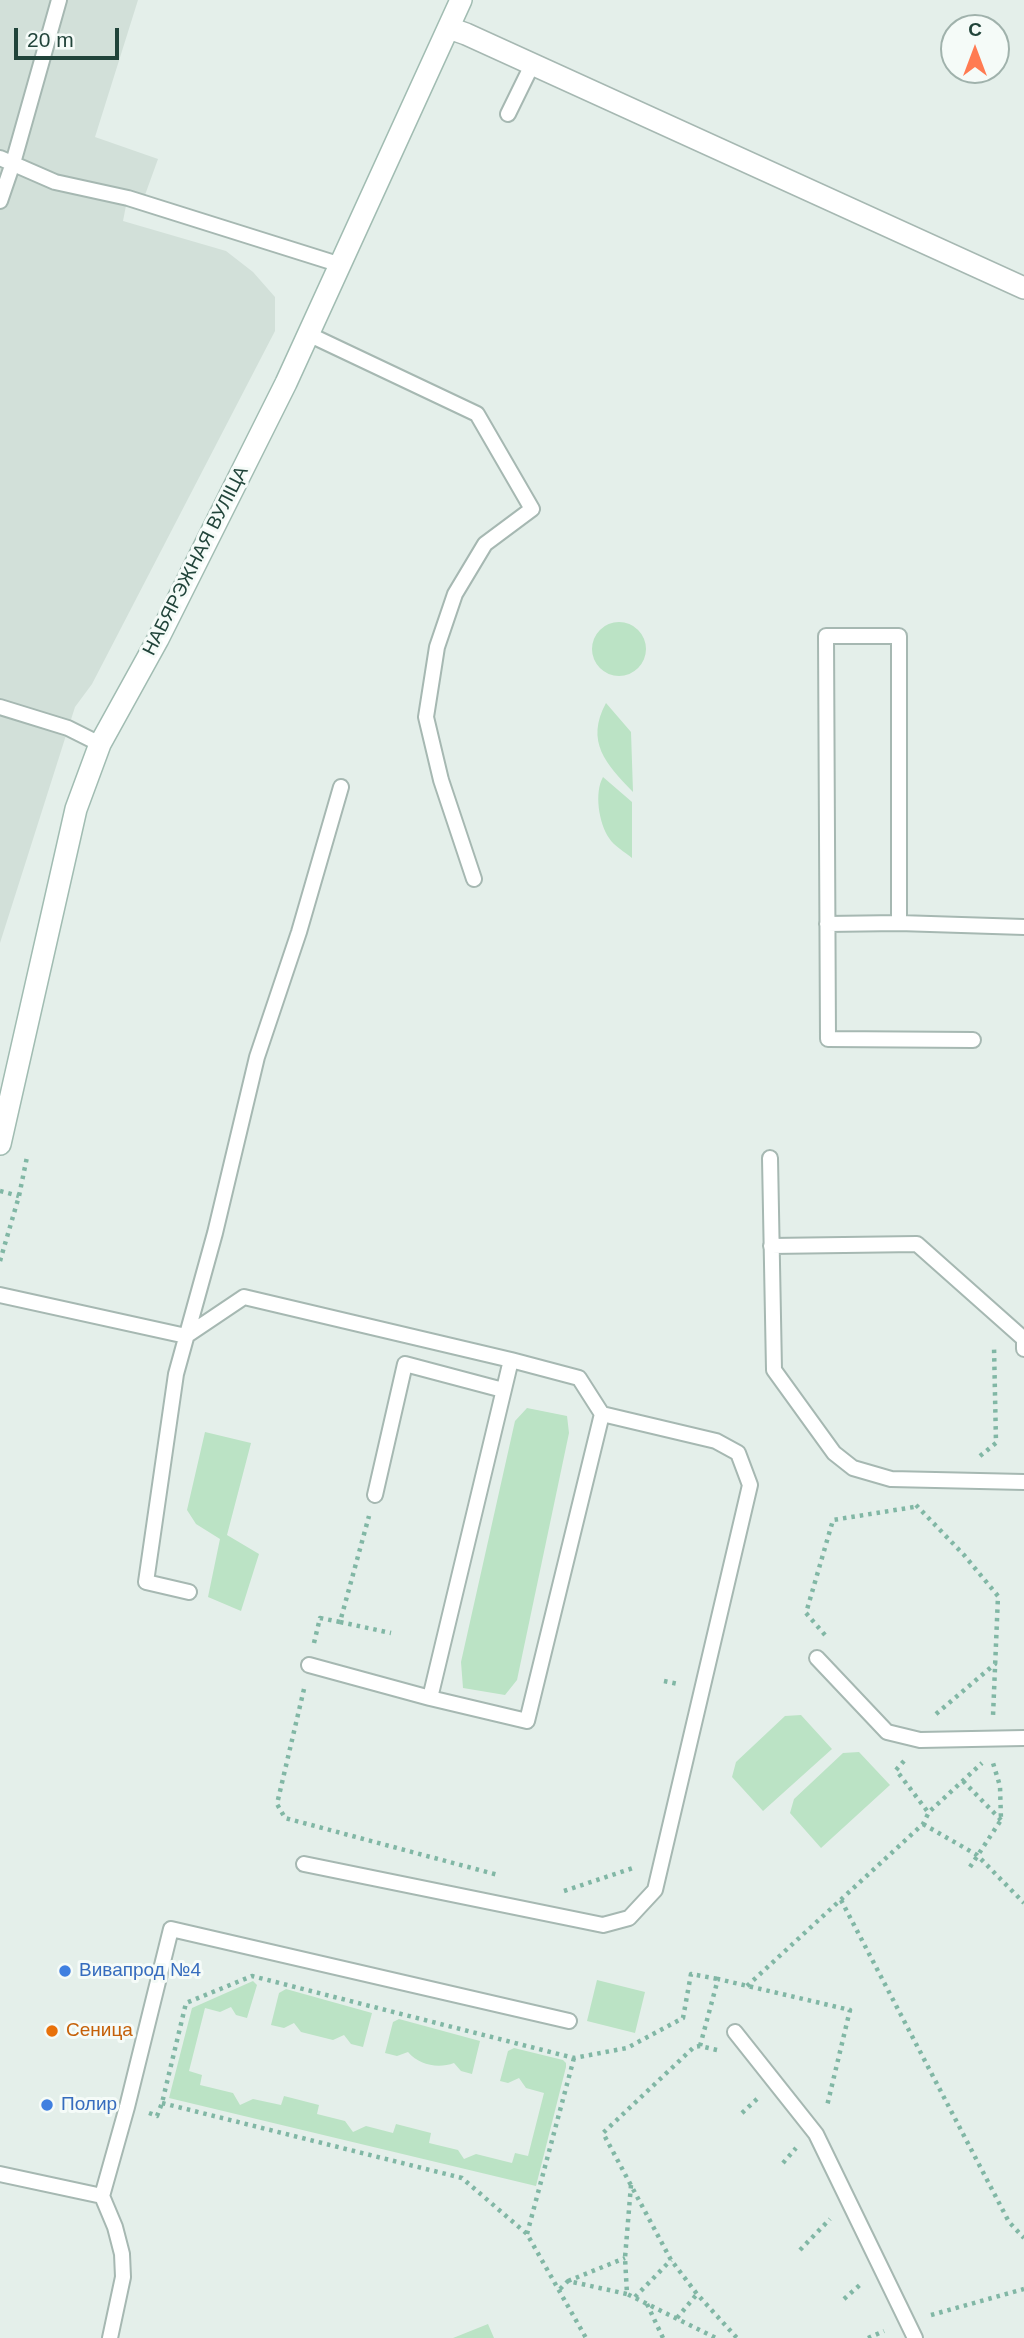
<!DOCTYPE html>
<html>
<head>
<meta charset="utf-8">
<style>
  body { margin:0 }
  #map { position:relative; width:1024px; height:2338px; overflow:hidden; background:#e4efea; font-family:Arial,sans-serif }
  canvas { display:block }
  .north { position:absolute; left:940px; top:14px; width:70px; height:70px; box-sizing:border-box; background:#f5fbf8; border:2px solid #a0b2ac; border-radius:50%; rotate:0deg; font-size:19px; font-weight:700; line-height:28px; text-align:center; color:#21443a }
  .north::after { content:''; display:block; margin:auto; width:24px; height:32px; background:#ff7b52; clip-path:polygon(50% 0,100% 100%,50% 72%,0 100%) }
  .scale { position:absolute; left:14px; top:28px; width:105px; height:32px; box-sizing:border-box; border:4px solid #21443a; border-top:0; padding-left:9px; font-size:21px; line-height:24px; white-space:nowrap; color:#21443a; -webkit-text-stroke:5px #f5fbf8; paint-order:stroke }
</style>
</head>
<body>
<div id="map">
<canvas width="1024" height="2338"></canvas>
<div class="north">С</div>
<div class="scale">20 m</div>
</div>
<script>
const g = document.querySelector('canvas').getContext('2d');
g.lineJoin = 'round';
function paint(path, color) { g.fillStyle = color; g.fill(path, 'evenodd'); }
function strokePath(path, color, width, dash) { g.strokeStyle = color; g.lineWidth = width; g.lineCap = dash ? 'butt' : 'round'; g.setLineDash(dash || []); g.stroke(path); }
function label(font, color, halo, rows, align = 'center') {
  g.font = font + ' Arial,sans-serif'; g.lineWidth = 6; g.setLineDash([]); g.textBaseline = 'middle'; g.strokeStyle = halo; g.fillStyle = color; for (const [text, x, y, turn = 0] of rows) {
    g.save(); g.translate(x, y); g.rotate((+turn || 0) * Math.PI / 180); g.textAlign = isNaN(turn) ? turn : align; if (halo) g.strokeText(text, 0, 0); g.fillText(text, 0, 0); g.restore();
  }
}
const built = new Path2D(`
  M0,0h138l-43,137 63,22 -13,36 -16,-5 -6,31 103,30 27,21 22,25v34l-183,353 -17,23 -75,236z`);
const green = new Path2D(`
  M592 649a27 27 0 1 1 54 0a27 27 0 1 1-54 0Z
  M606,703l25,29 2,60c-27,-28 -48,-50 -27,-89z
  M603,777l29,25v56c-7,-6 -18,-12 -23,-20 -10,-15 -15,-45 -6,-61z
  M527,1408l40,8 2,17 -52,247 -12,15 -42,-7 -2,-26 54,-241z
  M205,1432l46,11 -24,92 32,19 -18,57 -33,-14 12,-58 -24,-15 -9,-14z
  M801,1715l31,34 -69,62 -31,-34 4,-15 49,-46z
  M859,1752l31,33 -69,63 -31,-35 4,-14 49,-46z
  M597,1980l48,12 -10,41 -48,-12z
  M253,1981l4,4 -10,33 -11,-3 -5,-8 -11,5 -15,-4 -16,63 13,4 -2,10 33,8 7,12 13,-6 28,6 3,-9 35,9 -2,9 28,7 8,11 13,-6 27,7 3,-9 35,9 -2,10 29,7 6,9 12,-5 36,9 3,-10 13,3 16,-63 -18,-5 -7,-10 -11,5 -8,-2 8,-30 6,-3 49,12 3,3v4l-30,119 -367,-88 23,-90z
  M286,1989l86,24 -9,34 -12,-3 -7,-9 -11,5 -32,-8 -7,-9 -10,5 -13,-3 8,-32z
  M399,2019l81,22 -8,33 -11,-3 -7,-8c-16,6 -35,2 -46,-11l-11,4 -12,-3 8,-31z
  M488,2324l6,14h-41z`);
const path = new Path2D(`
  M0,1191l19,5
  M0,1261l19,-65 8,-39
  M980,1456l16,-13 -2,-97
  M916,1505l48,50 34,41 -5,120
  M340,1622l51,11
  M825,1635l-19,-22 27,-93 81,-13
  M314,1643l6,-25 20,4 29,-106
  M664,1681l14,3
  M304,1689l-27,115 8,14 213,57
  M936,1714l60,-51
  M904,1761l-8,9 32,42
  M963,1781l38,39
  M923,1824l54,31 47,48
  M970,1867l31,-47 -1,-34 -7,-23
  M564,1891l72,-24
  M841,1900l168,322 15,16
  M747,1986l176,-162 6,-12 53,-49
  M700,2046l18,-67 132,31 -23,96
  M717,2050l-17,-4 -6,1 -91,86 68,127 26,34 40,44
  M162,2103l300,75 65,56 59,104
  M149,2113l8,3 5,-13 24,-100 66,-27 322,82 53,-10 56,-30 8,-44 27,5
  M742,2113l15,-14
  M783,2163l13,-15
  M631,2185l-6,73 2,36 89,44
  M527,2234l47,-176
  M800,2250l30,-31
  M568,2281l57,-23
  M560,2289l8,-8 59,13
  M635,2297l36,-37
  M844,2299l17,-15
  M647,2304l16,34
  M931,2315l93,-26
  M677,2318l20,-24
  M868,2338l16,-7`);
const lane = new Path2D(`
  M508,114l24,-49
  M0,158l55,24 73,16 213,67
  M0,201l13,-38 46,-163
  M308,334l169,80 55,95 -47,35 -30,50 -18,53 -11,70 15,63 33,99
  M0,707l68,21 32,16
  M899,923v-287h-73l2,403 145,1
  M827,924l72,-1 125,4
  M770,1158l4,212 60,83 19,15 38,11 133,3
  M771,1246l146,-2 107,95v10
  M0,1295l186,41 58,-39 267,63 -81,338
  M375,1495l30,-131 98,26
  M189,1592l-43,-10 30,-208 39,-141 42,-176 42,-125 42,-145
  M817,1658l70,74 33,8 104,-2
  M309,1665l121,33 97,23 75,-307 -23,-36 -68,-18
  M304,1864l299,61 26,-7 26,-28 95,-405 -12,-32 -22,-12 -114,-27
  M735,2032l81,102 99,204
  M0,2174l102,22
  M110,2338l13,-61 -1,-23 -7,-27 -13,-31 25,-89 44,-178 398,92`);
const street = new Path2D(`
  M449,28l17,6 558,254`);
const secondary = new Path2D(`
  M0,1144l76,-335 24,-65 58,-105 128,-256 175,-383`);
const markers = [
  [65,1971,7,"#3f7fe0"],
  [52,2031,7,"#e8710a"],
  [47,2105,7,"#3f7fe0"]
];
const streetNames = [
  ["НАБЯРЭЖНАЯ ВУЛІЦА",196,561,-63]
];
const shopNames = [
  ["Вивапрод №4",79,1971],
  ["Полир",61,2105]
];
const foodNames = [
  ["Сеница",66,2031]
];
paint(built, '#d2e0d9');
paint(green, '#bbe3c5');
strokePath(lane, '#a6b8b2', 18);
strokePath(street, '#a6b8b2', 24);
strokePath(secondary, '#a1bcb2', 24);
strokePath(path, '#81b7a5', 4.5, [3.5, 5]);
strokePath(lane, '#fff', 14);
strokePath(street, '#fff', 21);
strokePath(secondary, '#fff', 21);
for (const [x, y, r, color] of markers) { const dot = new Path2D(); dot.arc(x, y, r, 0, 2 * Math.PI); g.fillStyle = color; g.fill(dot); strokePath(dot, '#f5fbf8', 2.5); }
label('19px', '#21443a', '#f5fbf8', streetNames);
label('19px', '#366cbe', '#f5fbf8', shopNames, 'left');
label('19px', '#c56008', '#f5fbf8', foodNames, 'left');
</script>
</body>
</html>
